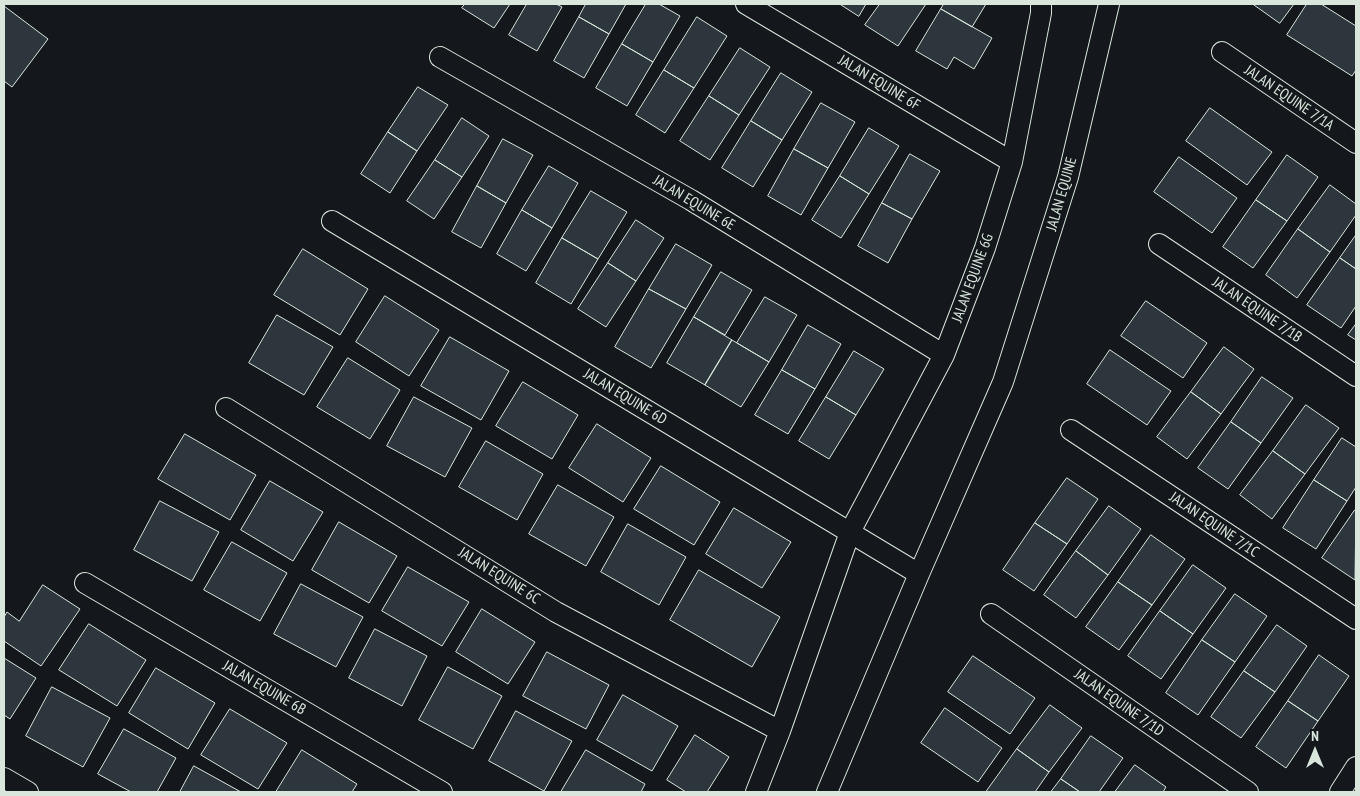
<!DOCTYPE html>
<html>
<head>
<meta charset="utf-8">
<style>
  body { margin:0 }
  #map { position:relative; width:1360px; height:796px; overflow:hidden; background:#14181c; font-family:"PT Sans Narrow",sans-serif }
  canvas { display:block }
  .frame { position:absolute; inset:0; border:5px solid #d8e6dc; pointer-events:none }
  .north { position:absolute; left:1290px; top:726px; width:50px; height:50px; -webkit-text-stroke:4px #14181c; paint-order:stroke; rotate:0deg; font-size:14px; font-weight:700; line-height:20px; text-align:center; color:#d8e6dc }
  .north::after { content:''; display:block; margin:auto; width:18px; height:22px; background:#d8e6dc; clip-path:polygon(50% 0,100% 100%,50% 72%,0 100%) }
</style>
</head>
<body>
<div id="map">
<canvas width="1360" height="796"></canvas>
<div class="frame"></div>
<div class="north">N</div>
</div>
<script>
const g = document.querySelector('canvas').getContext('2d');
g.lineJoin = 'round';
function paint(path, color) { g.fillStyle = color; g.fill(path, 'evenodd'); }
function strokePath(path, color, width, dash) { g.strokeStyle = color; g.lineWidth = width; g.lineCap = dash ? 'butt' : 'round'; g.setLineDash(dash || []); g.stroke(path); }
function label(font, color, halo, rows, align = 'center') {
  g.font = font + ' "PT Sans Narrow",sans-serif'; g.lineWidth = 4; g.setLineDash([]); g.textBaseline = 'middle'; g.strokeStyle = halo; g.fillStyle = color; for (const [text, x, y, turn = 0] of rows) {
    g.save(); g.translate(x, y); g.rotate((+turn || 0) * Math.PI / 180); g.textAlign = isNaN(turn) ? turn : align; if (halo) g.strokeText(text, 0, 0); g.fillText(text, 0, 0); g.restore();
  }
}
const building = new Path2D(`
  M465,4h45l-16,24 -32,-20z
  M527,4h29l6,3 -25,44 -28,-16z
  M586,4h40l-17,30 -30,-17z
  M646,4h13l21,12 -27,46 -31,-18z
  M840,4h26l-7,12z
  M880,4h46l-28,42 -33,-21z
  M944,4h42l-14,23 -31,-18z
  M1253,4h41l-14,19z
  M1307,4h14l35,22v44l-4,6 -65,-41z
  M4,6l44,33 -36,48 -8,-6z
  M941,9l51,29 -18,31 -20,-12 -7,12 -31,-18z
  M579,17l30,17 -25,44 -30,-17z
  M697,17l30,19 -33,52 -30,-18z
  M622,44l31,18 -26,44 -31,-18z
  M740,48l30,19 -31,48 -30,-19z
  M664,70l30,18 -29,45 -29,-18z
  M781,73l31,19 -30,48 -31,-19z
  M418,87l30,18 -31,46 -29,-19z
  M709,96l30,19 -29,45 -30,-19z
  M821,103l34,19 -27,46 -34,-19z
  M1210,108l62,44 -25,33 -61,-44z
  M462,118l27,18 -27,41 -27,-17z
  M751,121l31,19 -29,47 -31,-19z
  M869,128l30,18 -30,48 -29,-18z
  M388,132l29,19 -27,42 -29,-19z
  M503,139l30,16 -27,48 -29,-17z
  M794,149l34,19 -27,47 -33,-19z
  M910,154l30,17 -28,48 -30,-16z
  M1287,155l31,22 -31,44 -31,-21z
  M1179,157l58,41 -25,35 -58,-41z
  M435,160l27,17 -28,42 -27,-18z
  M549,166l29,17 -26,45 -30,-18z
  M840,176l29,18 -28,44 -29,-18z
  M1330,185l26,19v11l-26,37 -32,-23z
  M477,186l29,17 -25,45 -29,-16z
  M591,191l36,21 -29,47 -36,-21z
  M1256,200l31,21 -34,47 -30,-21z
  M882,203l30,16 -24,44 -30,-17z
  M522,210l30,18 -26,43 -29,-17z
  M636,220l28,18 -28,43 -28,-18z
  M1298,229l32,23 -33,46 -31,-23z
  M1356,235v34l-16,-11z
  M562,238l36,21 -27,45 -35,-21z
  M676,244l36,21 -26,44 -37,-20z
  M303,249l65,40 -28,46 -66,-40z
  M1340,258l16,11v37l-15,22 -34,-23z
  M608,263l28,18 -30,46 -28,-18z
  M721,272l31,18 -27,45 -31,-18z
  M649,289l37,20 -35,59 -36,-21z
  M385,296l54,34 -30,46 -53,-34z
  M765,297l32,18 -28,47 -32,-19z
  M1146,301l61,42 -24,35 -62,-42z
  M277,315l56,32 -29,48 -55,-32z
  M694,317l38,23 -27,45 -38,-22z
  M1356,324v16l-8,-5z
  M808,325l33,19 -26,45 -33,-19z
  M450,337l59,34 -28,49 -60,-34z
  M732,340l37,22 -28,45 -36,-22z
  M1224,347l30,22 -33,45 -30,-22z
  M1110,350l61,41 -24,34 -60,-41z
  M854,351l30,18 -28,46 -30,-18z
  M348,358l52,32 -30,49 -53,-32z
  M782,370l33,19 -27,45 -33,-19z
  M1262,377l31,21 -32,45 -30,-21z
  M523,382l55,33 -26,44 -56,-33z
  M1191,392l30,22 -34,45 -30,-22z
  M414,397l58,31 -27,49 -58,-31z
  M826,397l30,18 -27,44 -30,-18z
  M1306,405l33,23 -34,46 -32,-23z
  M1231,422l30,21 -33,46 -30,-21z
  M597,424l54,34 -28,44 -54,-34z
  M185,434l71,41 -26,45 -72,-41z
  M1342,438l14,9v40l-9,14 -33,-21z
  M486,441l57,33 -26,46 -58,-33z
  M1273,451l32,23 -33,45 -32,-24z
  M661,466l59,36 -26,43 -60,-36z
  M1067,478l31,21 -31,45 -32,-21z
  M1314,480l33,21 -31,48 -33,-21z
  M270,481l53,31 -30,49 -52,-31z
  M558,485l56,32 -28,49 -57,-32z
  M160,501l59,31 -27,49 -58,-31z
  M1109,506l32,23 -33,46 -32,-24z
  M734,508l57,34 -29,46 -56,-34z
  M1355,510h1l-1,70 -33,-22z
  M339,522l58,34 -28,47 -57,-33z
  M1035,523l32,21 -33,47 -31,-21z
  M628,524l58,33 -27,48 -58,-33z
  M1151,535l34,24 -33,46 -34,-23z
  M232,542l55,31 -27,48 -56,-31z
  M1076,551l32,24 -32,43 -32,-23z
  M1193,565l33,23 -33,46 -33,-23z
  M408,567l61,35 -27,44 -60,-35z
  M699,570l81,47 -28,50 -82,-47z
  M1118,582l34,23 -33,45 -33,-23z
  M301,584l62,33 -27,50 -62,-33z
  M43,585l37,24 -39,57 -37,-25v-24l3,-5 12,9z
  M1235,594l32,22 -32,46 -33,-22z
  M482,609l53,33 -27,42 -52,-32z
  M1160,611l33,23 -32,45 -33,-23z
  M89,624l57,36 -29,46 -58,-36z
  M1277,625l30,21 -32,46 -31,-21z
  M375,629l52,27 -25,50 -53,-28z
  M1202,640l33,22 -37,53 -32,-22z
  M547,652l62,33 -23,44 -63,-33z
  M1319,655l30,21 -31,45 -30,-20z
  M973,656l62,42 -25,36 -62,-42z
  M4,658l32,20 -26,41 -6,-4z
  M448,667l54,29 -29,53 -54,-29z
  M156,668l59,35 -27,46 -59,-36z
  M1244,671l31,21 -34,46 -30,-21z
  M52,687l58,31 -27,49 -57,-31z
  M623,695l55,31 -26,45 -55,-31z
  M1288,701l30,20 -32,47 -30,-21z
  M1050,705l32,23 -33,44 -32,-23z
  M945,708l57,40 -24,34 -57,-39z
  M230,709l57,34 -29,46 -57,-34z
  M516,711l56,30 -28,50 -55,-30z
  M124,729l52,29 -19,34h-26l-33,-18z
  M695,735l34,22 -22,35h-21l-19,-12z
  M1091,736l32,22 -24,34h-19l-19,-13z
  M1017,749l32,23 -14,20h-49z
  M302,750l55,34 -5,8h-76z
  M586,750l59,34 -4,8h-80z
  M1135,765l31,22 -3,5h-48z
  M194,766l47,26h-61z
  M1061,779l19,13h-29z`);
const minor = new Path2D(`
  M746,4l266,158
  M1222,52l134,91
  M440,57l251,143 253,155
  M332,221l587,353
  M1159,244l197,132
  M226,408l330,204 224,119
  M1071,430l285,189
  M85,583l357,209
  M991,614l257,178
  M4,778l24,14
  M756,792l24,-61 70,-199 94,-177 41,-107 27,-86 29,-149v-9
  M827,792l92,-218 84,-192 65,-205 41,-173
  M1340,792l16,-25`);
const streetNames = [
  ["JALAN EQUINE 6F",879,83,31],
  ["JALAN EQUINE 7/1A",1289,98,34],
  ["JALAN EQUINE",1062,194,-74],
  ["JALAN EQUINE 6E",694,203,31],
  ["JALAN EQUINE 6G",973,278,-70],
  ["JALAN EQUINE 7/1B",1257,310,34],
  ["JALAN EQUINE 6D",625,397,31],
  ["JALAN EQUINE 7/1C",1214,525,34],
  ["JALAN EQUINE 6C",499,576,32],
  ["JALAN EQUINE 6B",264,688,30],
  ["JALAN EQUINE 7/1D",1119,703,35]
];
paint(building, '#2c363c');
strokePath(building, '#d8e6dc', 1);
strokePath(minor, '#d8e6dc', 22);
strokePath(minor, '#14181c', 20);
label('15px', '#d8e6dc', '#14181c', streetNames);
</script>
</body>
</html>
